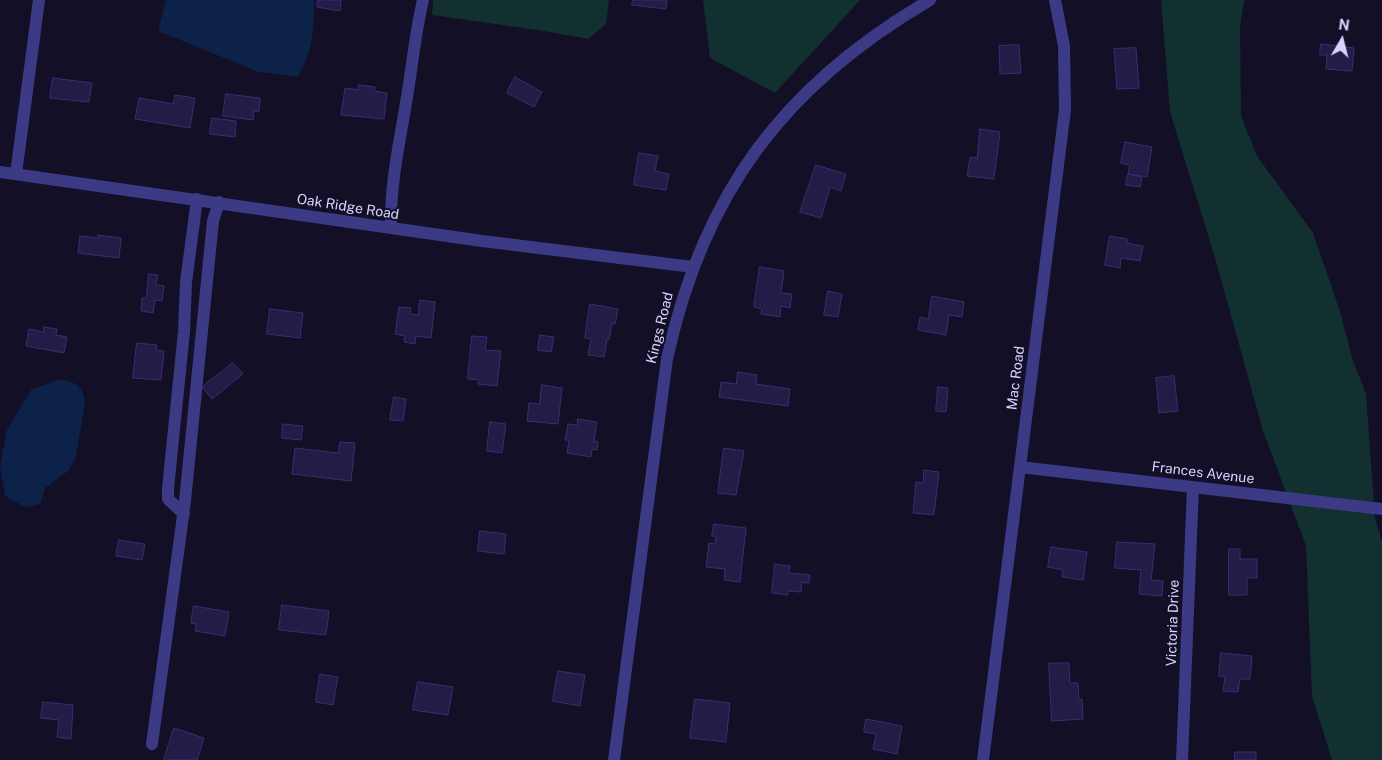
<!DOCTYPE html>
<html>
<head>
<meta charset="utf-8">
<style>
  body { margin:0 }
  #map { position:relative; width:1382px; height:760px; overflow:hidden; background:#130f26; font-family:"Public Sans",sans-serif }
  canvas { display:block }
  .north { position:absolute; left:1317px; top:15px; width:50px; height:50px; -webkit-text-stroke:4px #130f26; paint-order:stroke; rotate:8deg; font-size:14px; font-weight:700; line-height:20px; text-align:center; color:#d9d4ff }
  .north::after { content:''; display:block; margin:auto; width:18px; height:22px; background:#d9d4ff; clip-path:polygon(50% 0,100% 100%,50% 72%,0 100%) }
</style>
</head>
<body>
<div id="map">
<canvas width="1382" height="760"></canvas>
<div class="north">N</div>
</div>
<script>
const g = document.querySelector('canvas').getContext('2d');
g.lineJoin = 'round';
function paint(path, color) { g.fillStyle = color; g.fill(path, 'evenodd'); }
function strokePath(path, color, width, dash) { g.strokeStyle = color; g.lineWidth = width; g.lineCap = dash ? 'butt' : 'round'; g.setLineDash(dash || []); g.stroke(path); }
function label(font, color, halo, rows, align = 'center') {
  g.font = font + ' "Public Sans",sans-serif'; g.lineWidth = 4; g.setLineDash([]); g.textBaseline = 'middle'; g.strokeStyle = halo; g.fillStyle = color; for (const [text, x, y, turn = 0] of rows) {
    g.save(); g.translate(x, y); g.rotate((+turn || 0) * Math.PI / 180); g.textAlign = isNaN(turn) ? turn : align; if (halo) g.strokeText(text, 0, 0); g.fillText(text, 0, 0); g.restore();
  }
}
const green = new Path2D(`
  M433,0h176l-3,24 -18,15 -44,-8 -112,-16z
  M703,0h157l-85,93 -65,-35z
  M1161,0h83l-4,28 1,88 16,40 56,77 27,78 12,47 14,36 9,124 7,24v218h-50l-20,-64 -6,-150 -43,-115 -49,-177 -44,-142z`);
const water = new Path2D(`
  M166,0h148c0,32 -1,49 -16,77l-39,-5 -101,-41z
  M60,379l14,4 8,7 3,12 -9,55 -8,14 -23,17 -5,16 -15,3 -20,-11 -5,-30 7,-36 24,-40z`);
const building = new Path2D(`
  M318,0h23l-1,11 -23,-4z
  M633,0h34l-1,9 -34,-4z
  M1321,44l33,4 -2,23 -26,-2 1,-14h-7z
  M1019,45l2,28 -21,1 -1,-28z
  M1136,48l3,40 -22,1 -3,-40z
  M515,77l27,15 -8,15 -27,-14z
  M53,78l39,5 -3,19 -39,-4z
  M359,85l16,2 -1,4 13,2 -3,26 -43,-4 4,-27 13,2z
  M226,94l34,4 -1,14 -5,-1 -1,9 -30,-4z
  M175,95l20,3 -5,30 -55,-9 4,-21 34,6z
  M212,118l24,3 -1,16 -25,-3z
  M980,129l20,3 -6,47 -27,-3 3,-19 7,1z
  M1125,142l27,5 -5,30 -19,-3 2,-9 -9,-2z
  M639,153l19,3 -3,15 14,3 -3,16 -32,-5z
  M816,165l30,9 -5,17 -11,-4 -9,31 -21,-6z
  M1128,174l14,3 -2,10 -14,-2z
  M98,235l23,3 -2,20 -41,-5 2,-17 18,2z
  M1110,236l17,3v4l16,3 -3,15 -19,-3 -1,10 -15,-3z
  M760,267l24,4 -3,22 11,1 -2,14 -9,-2 -1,11 -19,-3 1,-5 -8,-2z
  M149,274l9,1 -2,10 8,1 -2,15 -7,-1 -2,13 -12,-2 1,-13h4z
  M828,291l14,3 -4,23 -14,-2z
  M932,296l32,6 -2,15 -13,-2 -3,20 -28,-5 2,-13 8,2z
  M420,300l15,2 -4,36 -15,-2 -1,8 -11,-2 1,-6 -10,-2 4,-27 12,1 -1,6 8,1z
  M590,304l28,5 -3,15 -3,-1 -3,17 -2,-1 -3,18 -16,-2 3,-16 -6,-1z
  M270,309l33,4 -3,25 -33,-4z
  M44,327l13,2 -1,6 11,2 -3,16 -38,-7 3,-17 14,3z
  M540,335l14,2 -3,15 -13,-2z
  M472,336l15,1 -2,13 16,1 -4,35 -19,-2 1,-4 -11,-1z
  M137,343l20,2 -1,5 8,1 -3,29 -28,-2z
  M233,363l10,11 -31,25 -10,-12z
  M738,372l19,3 -1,9 34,5 -2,17 -69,-9 2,-15 15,2z
  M1174,376l4,35 -19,2 -3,-35z
  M542,385l20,3 -4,36 -31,-3 2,-18 10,1z
  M938,387l10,1 -2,24 -10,-1z
  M394,397l12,2 -3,22 -13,-1z
  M578,419l19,3 -3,19 4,1 -1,8 -5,-1 -1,8 -24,-4 2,-13h-4l3,-16 9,1z
  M490,422l16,2 -4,29 -15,-2z
  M283,424l20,2 -2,14 -19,-2z
  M340,442l15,1 -4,38 -59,-7 3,-26 43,5z
  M724,448l20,3 -8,44 -18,-2z
  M924,470l15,2 -5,43 -21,-2 3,-31 7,1z
  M714,524l32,4 -6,54 -16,-2 1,-11 -19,-2 3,-24 6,1 1,-8h-4z
  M480,531l26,3 -2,20 -26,-3z
  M119,540l26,4 -3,16 -26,-4z
  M1117,542l38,2 -4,36 12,1 -1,15 -23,-2 2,-24 -26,-2z
  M1051,547l36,5 -4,28 -21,-3 1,-7 -15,-3z
  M1229,549h11v10h17v19h-10v17h-18z
  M775,564l15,2 -1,7 21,2 -1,8 -7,-1 -1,10 -13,-1v4l-16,-2z
  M282,605l47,6 -3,24 -47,-5z
  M194,606l35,6 -4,24 -30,-5 1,-7 -5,-1z
  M1221,653l31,3 -2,23h-10l-2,13 -15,-1 2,-14 -6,-1z
  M1049,663h20l1,20h8l1,17 3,-1 1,20 -31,2z
  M558,671l27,4 -5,31 -27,-5z
  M320,674l18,3 -5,28 -17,-3z
  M418,682l35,5 -5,28 -35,-5z
  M695,699l35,4 -4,39 -36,-4z
  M43,702l30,3 -2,34 -14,-2 2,-17 -18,-2z
  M866,719l36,7 -5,28 -24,-5 3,-15 -12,-2z
  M174,728l30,10 -7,22h-33z
  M1235,752h21v8h-21z`);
const minor = new Path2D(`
  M0,172l482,69 211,26
  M16,174l23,-174
  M391,228c-1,-43 8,-83 15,-125 6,-35 9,-69 17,-103
  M1020,467l362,42
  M184,514l-16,-15v-11l16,-156 2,-50 11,-83
  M152,744l33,-243 28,-280 6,-19
  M614,760l53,-401c36,-166 117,-274 263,-359
  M983,760l82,-650 -1,-64 -9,-46
  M1182,760l11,-273`);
const streetNames = [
  ["Oak Ridge Road",348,207,9],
  ["Kings Road",660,328,-76],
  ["Mac Road",1016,378,-83],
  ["Frances Avenue",1203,473,7],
  ["Victoria Drive",1173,623,-88]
];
paint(green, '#12302f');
paint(water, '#0c2248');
paint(building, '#241b47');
strokePath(building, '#3b2d73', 1);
strokePath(minor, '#3d3a85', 12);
label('14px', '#d9d4ff', '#130f26', streetNames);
</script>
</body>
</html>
